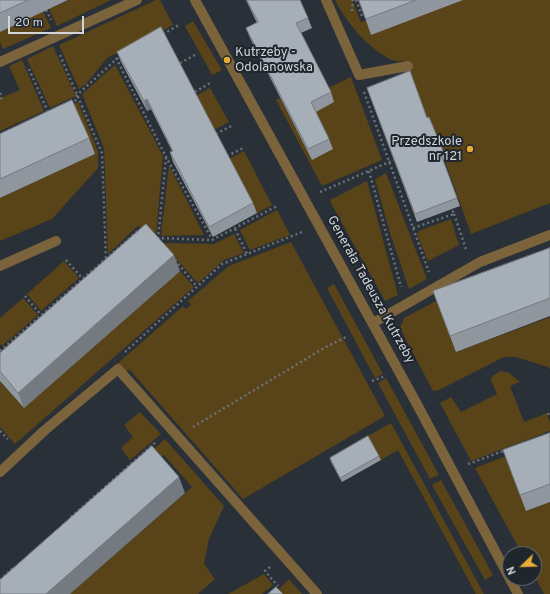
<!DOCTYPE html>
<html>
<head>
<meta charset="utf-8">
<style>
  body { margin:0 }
  #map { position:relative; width:550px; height:594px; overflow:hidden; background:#2a3037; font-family:Overpass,sans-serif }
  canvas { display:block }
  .north { position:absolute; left:502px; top:546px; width:40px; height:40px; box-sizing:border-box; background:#20262d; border:1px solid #676c72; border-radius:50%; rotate:247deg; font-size:11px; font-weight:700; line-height:16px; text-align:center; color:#d1d5d9 }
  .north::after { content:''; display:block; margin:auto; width:14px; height:18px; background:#e6ac36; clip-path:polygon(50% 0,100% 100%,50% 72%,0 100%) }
  .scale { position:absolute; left:8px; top:16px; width:76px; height:18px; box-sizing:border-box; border:2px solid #d1d5d9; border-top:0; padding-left:5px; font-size:12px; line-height:14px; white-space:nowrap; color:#d1d5d9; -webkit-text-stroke:3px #20262d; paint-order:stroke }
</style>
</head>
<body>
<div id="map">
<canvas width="550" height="594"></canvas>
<div class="north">N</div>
<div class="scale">20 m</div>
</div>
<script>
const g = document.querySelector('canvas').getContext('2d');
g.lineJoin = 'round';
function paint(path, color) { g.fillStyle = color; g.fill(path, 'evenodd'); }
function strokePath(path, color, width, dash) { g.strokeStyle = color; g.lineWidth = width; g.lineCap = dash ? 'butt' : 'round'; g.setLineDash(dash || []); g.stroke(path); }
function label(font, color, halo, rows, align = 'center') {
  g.font = font + ' Overpass,sans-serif'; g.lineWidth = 4; g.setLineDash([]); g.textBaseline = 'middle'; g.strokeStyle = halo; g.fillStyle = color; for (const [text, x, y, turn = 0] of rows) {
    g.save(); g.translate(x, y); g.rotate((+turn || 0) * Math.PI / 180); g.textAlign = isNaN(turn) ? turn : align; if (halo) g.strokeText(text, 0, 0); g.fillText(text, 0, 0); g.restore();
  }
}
const green = new Path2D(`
  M69,0h42l-54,26 -8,-17z
  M156,0h4l13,25 -66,33 -21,26 -7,5 -20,-44z
  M335,0h17l9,22 102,-22h87v203l-79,31 -39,-109 -2,1 -24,-65c-5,0 -12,1 -16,-2 -22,-11 -44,-37 -55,-59z
  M43,11l8,17 -48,21 -3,-7v-10z
  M193,21l29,49 -10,5 -27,-49z
  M53,46l23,50 -26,12 -23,-49z
  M22,60l22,51 -44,20v-33l20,-8 -11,-24z
  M115,65l48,91 -7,79 -18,-9 -30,28 -4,-106 -22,-54z
  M351,77l31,83 -60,26 -46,-86 4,-2 32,61 3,-47 13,-24z
  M210,88l19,34 -15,8 -18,-34z
  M78,102l20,49v17l-46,51 -52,22v-43l95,-44 -46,-39z
  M244,151l28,54 -15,8 -28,-54z
  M169,165l35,70 -43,1z
  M386,173l41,106 -18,10 -20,-59 -14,-51z
  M367,181l31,114 -13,6 -53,-96 -2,-5z
  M277,210l13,25 -40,15 -10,-20z
  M451,219l8,26 -31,16 -11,-27 2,-3z
  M234,234l10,19 -20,7 -26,23 -37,-40 53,1z
  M291,242l94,174 -142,83 -113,-129 -6,2 -7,-8 66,-58 3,3 5,-4 -3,-4 41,-35z
  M64,261l15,17 -38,33 -14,-17z
  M180,271l14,16 -179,157 -15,-17v-46l24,27z
  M334,284l49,90 -8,4 -48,-90z
  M466,285l-10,67 94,-35v52l-2,-2 -32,-10h-12l-65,33 -6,1 -33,-63 4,-10z
  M23,298l15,17 -36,31 -2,-2v-26z
  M501,371l8,2 11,9 -10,4 14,36 23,-9 3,10v8l-79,30 -31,-58 11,-6 10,15 36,-18 -6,-14 1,-4z
  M386,378l53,97 -9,4 -52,-96z
  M140,412l21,22 -31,26 -9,-12 12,-11 -9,-12z
  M391,423l93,171h-8l-78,-144 -17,10 -13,-24z
  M165,439l59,67 -15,33 -5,25 11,15 -17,15h-128l122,-107 -28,-32 -3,2 -7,-8z
  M537,444l-11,67 24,-9v92h-6l-10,-19v-21h-12l-47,-86z
  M441,480l52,95 -8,5 -53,-95z
  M264,574l9,11 -11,9h-34z
  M289,579l13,15h-20l-4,-4z`);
const path = new Path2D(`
  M356,0l6,16
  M46,10l5,10
  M352,11l1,-11
  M163,34l16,-9
  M60,55l42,98 4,105
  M116,58l50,99 46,82
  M180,63l15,-8
  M29,69l19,43
  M195,92l15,-9
  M364,92l65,180
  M0,93l2,4 -2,3
  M70,103l6,-3 1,-5 44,-40
  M216,134l17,-9
  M227,156l18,-9
  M369,171l32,116
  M320,192l74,-32
  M454,214l12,35
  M413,228l41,-14 -2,-5
  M235,229l12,25
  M157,238l55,2 65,-34
  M158,239l8,-81
  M66,260l17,19
  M175,260l22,27
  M25,296l16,19
  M0,351l139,-121 3,1
  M125,352l97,-88 80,-32
  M372,381l11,-4
  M548,413l2,4
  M193,427l131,-79 24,-12
  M0,431l8,8
  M468,464l38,-14
  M71,517l86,-76
  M270,567l-5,4 13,15
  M0,580l13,-12`);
const minor = new Path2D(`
  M195,0l224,408 99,186
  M326,0l33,75 49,-9
  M0,62l137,-62
  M0,266l56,-25
  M373,323l107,-61 70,-27
  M0,472l45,-42 73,-61 199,225`);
const wall = new Path2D(`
  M0,0h68l-68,32z
  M246,0h54l8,18 4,10 -11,5 30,59 3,10 -18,10 13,27 4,10 -21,11 -62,-122 -4,-10 11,-5z
  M359,0h104l-92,35z
  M117,52l136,151 4,10 -44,24 -40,-75 -3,-10 2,-1 -21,-42 -4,2 -26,-49z
  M367,88l60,30 16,33 2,8 -2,1 17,46 -43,16z
  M0,134l89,4 6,16 -95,44z
  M550,248v68l-94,36 -17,-45z
  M180,271l-156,137 -24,-27v-28z
  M550,433v69l-24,9 -23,-61z
  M379,456l2,4 -39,22 -11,-20 -1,-4z`);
const shadedWall = new Path2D(`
  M147,99l4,10 -4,2 -3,-10z
  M174,255l6,16 -156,137 -6,-15z
  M179,477l6,16 -115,101h-24z`);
const building = new Path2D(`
  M0,0h28l-28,13z
  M247,0h53l8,18 -12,5 35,69 -20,10 18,37 -21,10 -62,-121 12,-6z
  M359,0h57l-50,19z
  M161,27l92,176 -44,24 -39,-75 3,-1 -26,-52 -3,2 -27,-49z
  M410,71l17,47 2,-1 14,34 -3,1 17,46 -42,16 -48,-126z
  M72,100l17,38 -89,41v-45z
  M146,224l28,31 -156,138 -18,-22v-18z
  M550,248v50l-100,38 -17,-45z
  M550,433v51l-30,11 -17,-45z
  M368,436l11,20 -39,22 -10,-20z
  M152,446l27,31 -133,117h-46v-14z
  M276,587l7,7h-15z`);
const markers = [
  [227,60,4,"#e6ac36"],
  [470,149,4,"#e6ac36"]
];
const poiNames = [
  ["Kutrzeby -",235,53],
  ["Odolanowska",235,68],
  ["Przedszkole",462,142,"right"],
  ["nr 121",462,157,"right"]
];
const streetNames = [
  ["Generała Tadeusza Kutrzeby",370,290,61]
];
paint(green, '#594318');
strokePath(path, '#6b7176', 2.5, [2, 3]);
strokePath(minor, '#7b643b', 10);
paint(wall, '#8f969d');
paint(shadedWall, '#747a80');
paint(building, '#a6afb7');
strokePath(building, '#747a80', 1);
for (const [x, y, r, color] of markers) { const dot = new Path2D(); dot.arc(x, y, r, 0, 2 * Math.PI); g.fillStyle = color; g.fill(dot); strokePath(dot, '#20262d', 1.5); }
label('13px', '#d1d5d9', '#20262d', poiNames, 'left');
label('13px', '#d1d5d9', '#20262d', streetNames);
</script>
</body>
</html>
